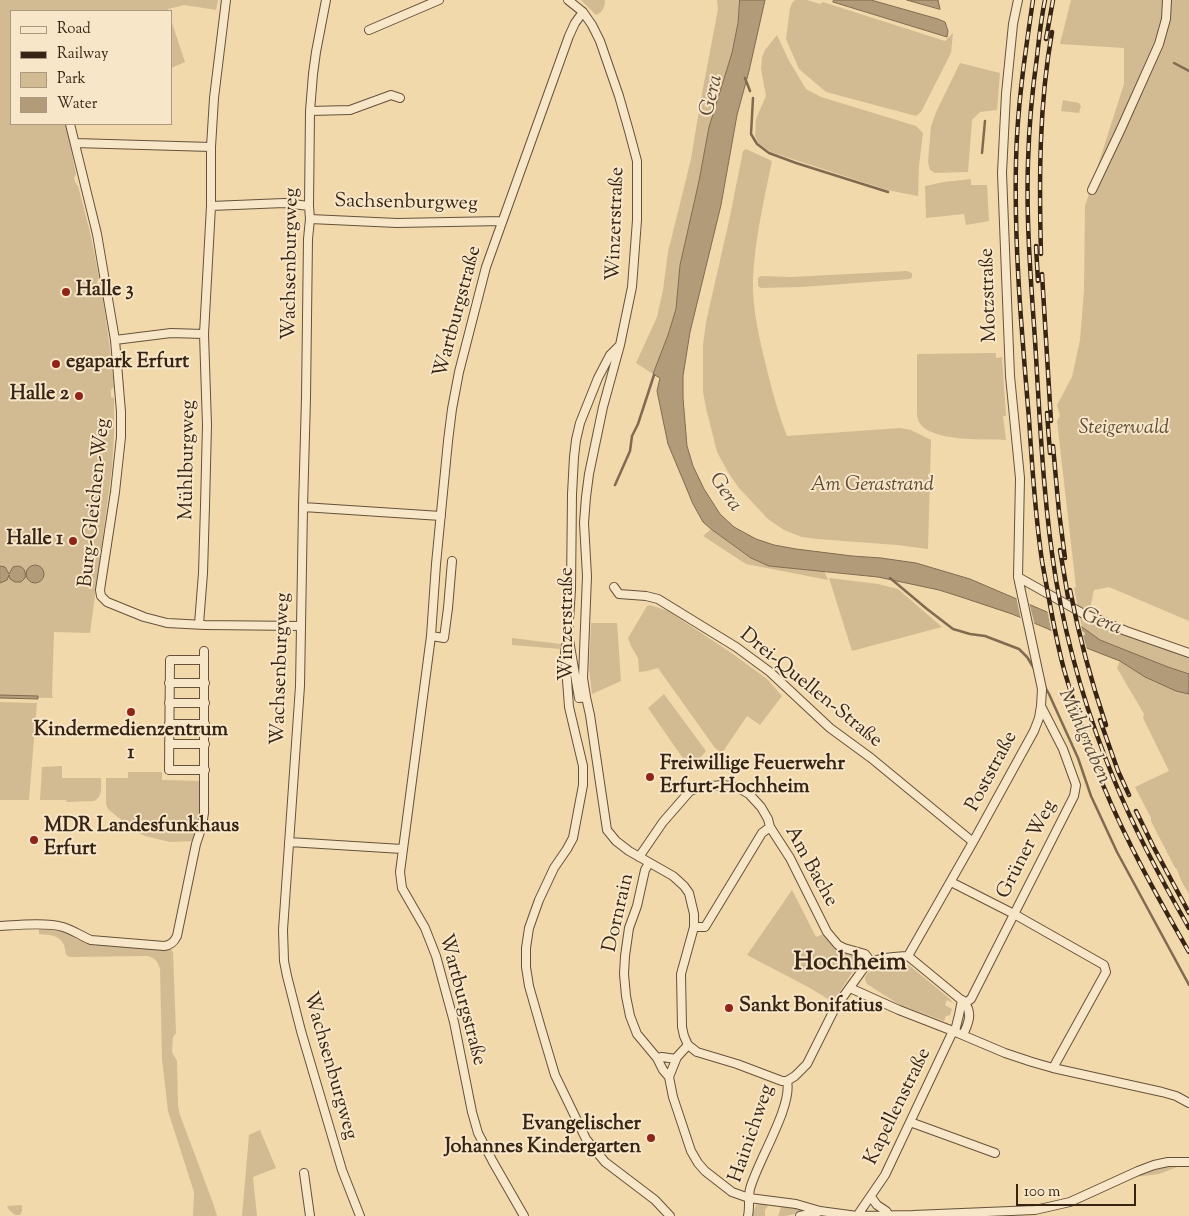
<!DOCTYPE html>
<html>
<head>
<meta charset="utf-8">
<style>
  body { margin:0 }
  #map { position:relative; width:1189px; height:1216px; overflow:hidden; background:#f2d9ab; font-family:"Sorts Mill Goudy",serif }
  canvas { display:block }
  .legend { position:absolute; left:10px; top:10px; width:162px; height:115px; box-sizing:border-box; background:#f7e6c8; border:1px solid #aa9880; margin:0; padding:6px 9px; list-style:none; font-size:15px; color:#372415 }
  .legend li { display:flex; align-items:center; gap:10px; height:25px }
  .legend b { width:25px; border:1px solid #aa9880 }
  .scale { position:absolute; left:1016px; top:1184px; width:120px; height:22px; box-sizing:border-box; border:2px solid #372415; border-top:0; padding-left:6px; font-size:15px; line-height:18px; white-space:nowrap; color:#372415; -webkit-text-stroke:4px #f7e6c8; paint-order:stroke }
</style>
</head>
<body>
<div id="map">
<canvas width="1189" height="1216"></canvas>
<ul class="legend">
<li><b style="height:6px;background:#f7e6c8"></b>Road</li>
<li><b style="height:6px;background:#372415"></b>Railway</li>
<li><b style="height:14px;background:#d2ba92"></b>Park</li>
<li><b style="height:14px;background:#b29b78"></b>Water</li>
</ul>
<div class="scale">100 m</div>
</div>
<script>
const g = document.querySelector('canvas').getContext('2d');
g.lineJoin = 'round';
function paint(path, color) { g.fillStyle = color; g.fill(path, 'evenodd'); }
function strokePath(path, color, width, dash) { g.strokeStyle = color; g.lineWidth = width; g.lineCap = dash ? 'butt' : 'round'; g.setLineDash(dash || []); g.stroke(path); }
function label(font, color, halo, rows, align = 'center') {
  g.font = font + ' "Sorts Mill Goudy",serif'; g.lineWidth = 4; g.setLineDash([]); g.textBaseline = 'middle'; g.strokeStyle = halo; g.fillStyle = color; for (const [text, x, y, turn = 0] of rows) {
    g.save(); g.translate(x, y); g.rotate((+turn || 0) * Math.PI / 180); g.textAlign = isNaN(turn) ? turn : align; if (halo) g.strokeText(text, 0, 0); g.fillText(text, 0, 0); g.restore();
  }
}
const green = new Path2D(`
  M0,0h218l-2,10 -32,-5 -16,4v2h-157v113h55l10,50 -2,4 2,6 2,2 13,50 8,42 -2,4 1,7 4,2 7,50 5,46 -3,3v7l3,1v35l-2,35 -22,165 -36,-1 -2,63 1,3 -53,-1z
  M581,0h24c0,7 -2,12 -9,15z
  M717,0h23l-2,23 -6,30 -23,74 -10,54 -19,84 -4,44 -8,26 -15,39 -17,-11 21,-46 6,-27 5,-38 23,-93 9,-55 18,-95z
  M795,0h12l13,4 3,-2 122,39 8,-8 -2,20 -30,59 -5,4 -90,-24 -27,-23 -13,-30 4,-31 2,-5z
  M1071,0h118v621l-80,-34 -15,3 -3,14 1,18 29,12 68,24v16l-21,-7 -68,-27 -18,-13 -8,-39 2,-1 -19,-166 3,-5 -3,-11 15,-28 8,-37 4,-50 1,-84 39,-122v-36l-64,-4z
  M171,20l14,42 -14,6z
  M777,35l11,24 18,30 15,8 95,29 7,7 -4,33 -1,30 -31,-6 -116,-38 -12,-8 -4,-8 1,-17 10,-23 -5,-27 1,-12 3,-7z
  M960,63l40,10 -3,37 -17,2 -8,8 -4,52 -33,1 -5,-3 -2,-8 3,-36 6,-16z
  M1063,100l16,3 2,3 -2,7 -18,-2z
  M746,149l26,12c-8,39 -17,77 -19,117 -1,30 6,59 13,88 6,24 12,47 21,70l113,-8 11,2 20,10 -3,109 -31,-4 -80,-6 -15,-2 -18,-7 -16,-11 -29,-31 -11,-16 -11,-20 -11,-44 -3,-16v-47l3,-23 23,-101 14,-70z
  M971,179v6h16l2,36 -23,4 -2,-11 -38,4 -1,-32 19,-4z
  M907,271l5,2v4l-2,2 -108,8 -41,1 -3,-2v-8l3,-2 30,1z
  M996,353v5l6,-1 4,59h-3l3,24c-20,-1 -77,2 -87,-18 -1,-2 -2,-6 -2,-8v-60z
  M711,529l40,29 18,8 55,5 4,9 -82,-16 -43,-28z
  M829,578l49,6 20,5 44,38 -90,24z
  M650,605l18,6 62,41 37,27 15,17 -22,29 -13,-9 -25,37 -7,-5 -57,-80 -11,3 -8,1 -1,-14 -7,-12 -3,-8 19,-32z
  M591,623h26l4,58 -29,13 -3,-25z
  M512,638l49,6v5l-49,-4z
  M1120,661c22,14 44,27 69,33v200c-3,-5 -7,-11 -9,-16 -2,-6 -2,-8 -6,-12l-23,-45v-3l-16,-31 34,-16 -26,-53 1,-4 -27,-46z
  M664,694l42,57 -6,7 -11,9 -41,-59z
  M0,702l37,1 -8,97h-29z
  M62,766v12h39c0,9 2,19 -7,23l-27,1 -1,-2h-26l2,-33z
  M128,772h34v8l40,1v15l-8,45 -24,1 -25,-6 -10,-5 -27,-22 -2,-5v-26h22z
  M792,890l24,47 8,-3 26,19 11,6 -28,43 -25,-15 -61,-32z
  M39,928l15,1 11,3 11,7 9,4 14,2 69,4h3l2,3 3,81 -3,4 -1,15 5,9 1,45 2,9 33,88 4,13h-24l1,-24 -26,-81 -6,-52 -2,-90c-2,-8 -5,-11 -13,-13l-77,1 -4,-2c-1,-19 -12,-20 -27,-21z
  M894,964h10l6,2 40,33 3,4 -6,-3 -2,5 7,4 -2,6 -4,1 -2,5 -44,-16 -33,-21 -2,-4v-3l4,-6 1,1 9,-5z
  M260,1130l16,38 -23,9 4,39h-15l7,-81z
  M1174,1165l6,1 -21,8 -24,3 10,-5z
  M765,1203l4,1 -4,6v6h-13l4,-11z
  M779,1204l30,7 -24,5h-7l3,-9 -8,-2z
  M22,1205v6l-2,4h-5l-6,-5 -2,-4z`);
const water = new Path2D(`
  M740,0h25l-16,71 -12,44 -16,90 -31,127 -7,44v22l4,48 6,20 11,23 16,25 14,13 22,12 18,6 22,4 56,7 29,2 35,5 54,16 112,48 18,13 68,27 21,7v20l-13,-3 -31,-14 -25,-16 -31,-12 -43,-21 -34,-14 -51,-17 -22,-7 -61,-13 -109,-11 -18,-8 -40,-29 -8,-7 -10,-18 -25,-60 -11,-53 3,-13 -7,-4 15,-39 8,-26 4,-44 19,-84 10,-54 23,-74 6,-30z
  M834,0h37l67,19 7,3 3,9 -1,6 -114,-35z
  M907,0h31l2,9z
  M26 574a9 9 0 1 1 18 0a9 9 0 1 1-18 0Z
  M0,566l5,1 4,7 4,-7c8,-3 14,2 12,11l-4,4h-6l-5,-3 -1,-4 -2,5 -7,3z
  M0,695l38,1v3l-38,-1z`);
const pier = new Path2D(`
  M1016,596l13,6 6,24 -14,-6z
  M1047,609l34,15 1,7 2,1 1,2 -2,2 5,16 -36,-18z`);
const stream = new Path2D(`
  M1174,63l15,8
  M745,78l5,13
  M753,98l-2,36 6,10 12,9 27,10 92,29
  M982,153l3,-32
  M615,485l15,-34 2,-15 6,-12 16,-49
  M890,578l37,31 26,20 17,5 15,2 34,13 8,8 8,13
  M1044,685l5,9 29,64 13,38 26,56 72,133`);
const minor = new Path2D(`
  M326,0l-10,52 -3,22 -3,37 -1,95 1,13 -2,20 -2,159 -3,109 -3,179 -17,244 1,31 3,15 14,55 41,139 18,46
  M568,0l15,12 9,13 8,16 19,55 10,35 8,30v59l-5,67 -12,58 -17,62 -14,67 -3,23 -2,26 3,53 -4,102 3,19 4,18 17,115 9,11 13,10 44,25 11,10 5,7 5,21v13l-13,47 1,53 2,9 4,9 9,7 40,12 37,14 8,3h5l8,-5 12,-12 28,-56 31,-43c12,-8 28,-8 42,-9l57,47c8,11 3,21 -2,32
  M369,30l70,-30
  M310,111l40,-1 41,-15 9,3
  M70,124l27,110 18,106 6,72v25l-6,55 -15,98 1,6 6,6 37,15 23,6 38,2 96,1
  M75,143l136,4
  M1092,190l28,-59 39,-87 7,-25 1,-19
  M211,206l73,-3 25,3
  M310,219l87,4 105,-2
  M115,340l56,-7 33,1
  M619,346l-9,9 -12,23 -18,45 -4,17 -2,17 -2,37 -1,96 -3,45 -3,18 4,54 14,59v19l-10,53 -6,11 -13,19 -15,32 -10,28 -3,20v19l3,19 12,42 14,47 31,64 19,23 50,38 15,16
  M303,507l138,9
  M1018,577l64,36 44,18 63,22
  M614,587l5,7 27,2 12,3 78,48 34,25 60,56 41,30 102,84
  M199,624l4,-51 2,-67 2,-81 -3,-91 7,-128v-59l3,-49 12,-98
  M431,636l13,2 4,-30 4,-47
  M569,640l10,58 7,-1
  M204,660h-34l-1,110h36
  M169,683h36
  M169,703h36
  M169,724h36
  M169,744h36
  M289,842l113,7
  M639,857l24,-35 27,-31 12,-4 20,-2 9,1 9,3 9,5 12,13 7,12 2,8 20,31 37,74 11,13 6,3 21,6 6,8
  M649,863l-4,7 -8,36 -8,22 -4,28 -1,18 2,22 4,20 7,18 20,24 6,12 6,7 4,20 18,54 7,12 7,8 27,21 17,6 47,6 24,7 37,5 56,-1 122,-5 35,-8 68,-31 16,-6 14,-3h21
  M951,882l63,32 90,51 2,7 -53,96
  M0,926c17,-1 47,-4 63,1 10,3 18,9 28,13l73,6c7,-1 10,-4 13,-10l19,-92 6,-18 2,-13v-162
  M694,927h11l57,-94 8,-6
  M908,956l65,-114 61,-111 5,-13 2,-12 1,-17 -24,-112 2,-99 -10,-102 -8,-203 4,-79 7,-70 5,-24
  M850,988l49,22 54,21 52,22 27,9 21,6 109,24 14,4 13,7
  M965,1003l6,-4 103,-203 2,-11 -13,-36 -22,-43
  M955,1031l4,-16 3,-15
  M657,1058l5,-1 14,2
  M669,1077l8,-20 11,-12
  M910,1122l85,31
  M304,1173l6,43
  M871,1197l6,8 9,6 3,4
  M524,1216l-31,-54 -15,-29 -6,-21 -18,-90 -18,-66 -11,-28 -23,-40 -2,-16 31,-236 5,-72 12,-123 4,-32 7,-37 27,-105 83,-231 6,-13 8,-11
  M748,1216c2,-9 0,-18 2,-27 7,-27 43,-83 37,-108
  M800,1216l18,-4
  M857,1216l28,-41 68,-144`);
const rail = new Path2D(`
  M1033,0c-8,54 -16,108 -17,162 -2,86 6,172 13,257 3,47 6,95 13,142 3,17 6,33 9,49 4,21 8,42 14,63 11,37 23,76 38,112 24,58 55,113 86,167
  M1045,0c-4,19 -6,38 -8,57 -5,35 -8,70 -9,105 -2,60 3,119 7,178 5,80 8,161 21,240 12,69 32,137 59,202 21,51 47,99 74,146
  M1046,39l7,-39
  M1036,246l2,35
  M1041,254c-2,-74 -2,-149 11,-222
  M1042,274l9,147
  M1047,413l3,40
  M1053,446l6,66 6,46
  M1060,550l8,47
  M1070,590c9,46 21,91 36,135
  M1100,720l18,51 11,24
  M1136,811l17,35 36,67`);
const markers = [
  [66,292,5,"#8f2418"],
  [56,364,5,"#8f2418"],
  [79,396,5,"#8f2418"],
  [73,541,5,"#8f2418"],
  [131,712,5,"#8f2418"],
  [650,777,5,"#8f2418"],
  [34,840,5,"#8f2418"],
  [729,1008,5,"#8f2418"],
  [651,1138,5,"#8f2418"]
];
const streetNames = [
  ["Sachsenburgweg",406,204,1],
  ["Winzerstraße",617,224,-88],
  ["Wachsenburgweg",292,264,-89],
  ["Motzstraße",990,295,-92],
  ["Wartburgstraße",459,312,-75],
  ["Mühlburgweg",189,460,-89],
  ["Burg-Gleichen-Weg",96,503,-84],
  ["Winzerstraße",569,624,-90],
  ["Wachsenburgweg",282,669,-88],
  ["Drei-Quellen-Straße",810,689,39],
  ["Poststraße",993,772,-62],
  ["Grüner Weg",1028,850,-63],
  ["Am Bache",810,867,61],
  ["Dornrain",620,913,-77],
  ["Wartburgstraße",461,1000,75],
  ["Wachsenburgweg",329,1066,74],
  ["Kapellenstraße",899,1107,-64],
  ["Hainichweg",753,1134,-71]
];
const poiNames = [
  ["Halle 3",76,292],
  ["egapark Erfurt",66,364],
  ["Halle 2",69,396,"right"],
  ["Halle 1",63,541,"right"],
  ["Kindermedienzentrum",131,732,"center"],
  ["1",131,755,"center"],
  ["Freiwillige Feuerwehr",660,766],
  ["Erfurt-Hochheim",660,789],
  ["MDR Landesfunkhaus",44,828],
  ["Erfurt",44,851],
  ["Sankt Bonifatius",739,1008],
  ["Evangelischer",641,1126,"right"],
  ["Johannes Kindergarten",641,1149,"right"]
];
const parkNames = [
  ["Steigerwald",1124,430],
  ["Am Gerastrand",872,487]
];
const waterNames = [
  ["Gera",713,96,-77],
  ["Gera",724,493,55],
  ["Gera",1101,623,22],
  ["Mühlgraben",1083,737,66]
];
const districtNames = [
  ["Hochheim",850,965]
];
paint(green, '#d2ba92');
paint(water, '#b29b78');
strokePath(water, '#816b50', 1);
paint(pier, '#f2d9ab');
strokePath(stream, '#816b50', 2.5);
strokePath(minor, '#66513a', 10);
strokePath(minor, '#f7e6c8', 8);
strokePath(rail, '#372415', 4.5);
strokePath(rail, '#f7e6c8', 2.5, [8]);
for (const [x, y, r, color] of markers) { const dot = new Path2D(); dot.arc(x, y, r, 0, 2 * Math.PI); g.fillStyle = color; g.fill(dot); strokePath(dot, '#f7e6c8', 2); }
label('20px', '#372415', '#f7e6c8', streetNames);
label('bold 20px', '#372415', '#f7e6c8', poiNames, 'left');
label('italic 20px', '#5e4a34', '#f7e6c8', parkNames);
label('italic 21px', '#5c4833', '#f7e6c8', waterNames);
label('bold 25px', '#372415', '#f7e6c8', districtNames);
</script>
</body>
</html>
